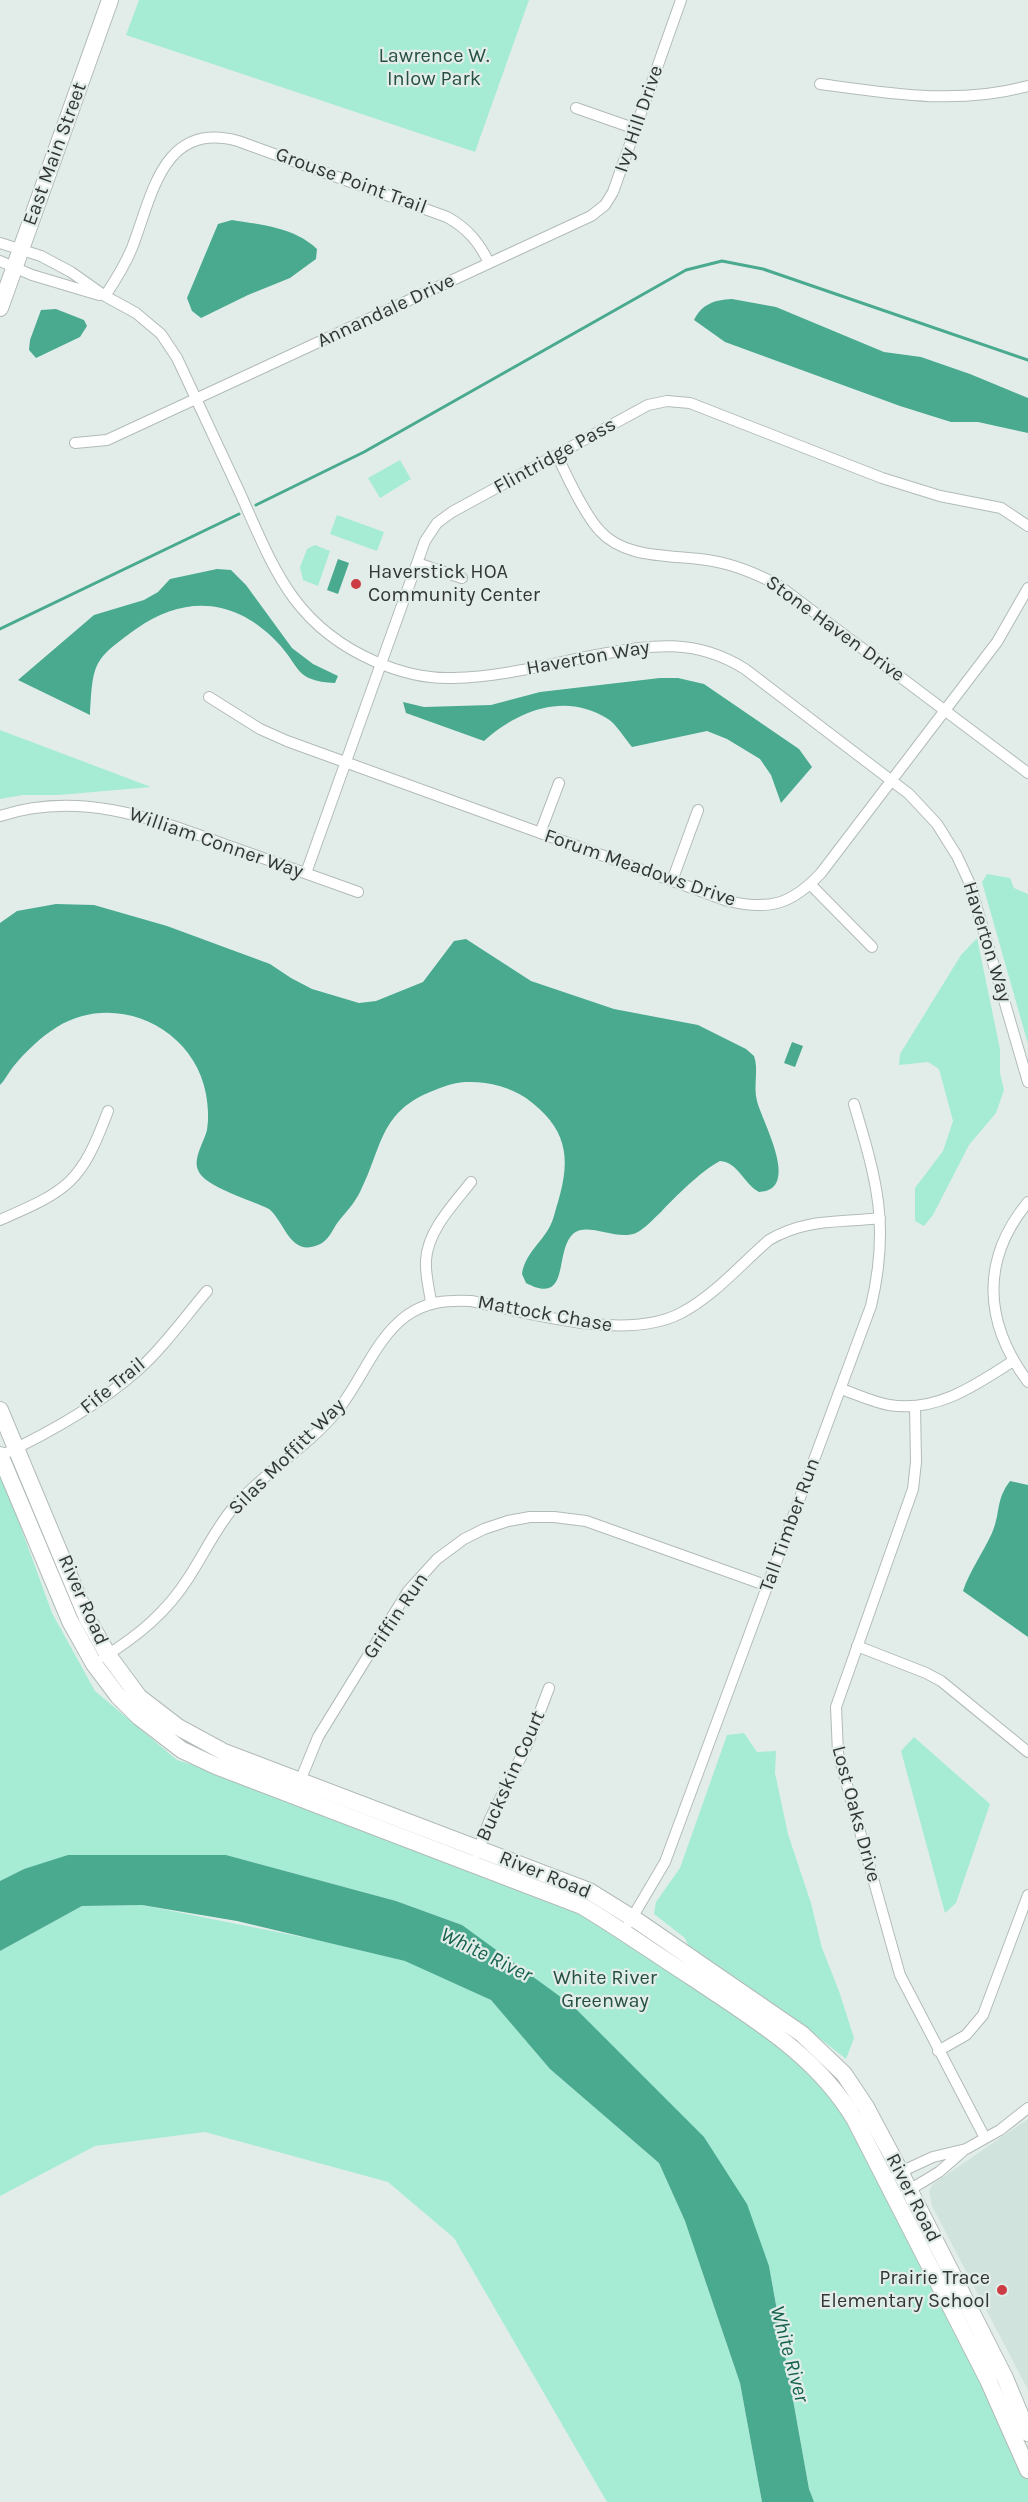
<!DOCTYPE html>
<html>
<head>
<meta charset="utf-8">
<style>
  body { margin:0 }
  canvas { display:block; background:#e2ede9 }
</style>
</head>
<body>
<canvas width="1028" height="2502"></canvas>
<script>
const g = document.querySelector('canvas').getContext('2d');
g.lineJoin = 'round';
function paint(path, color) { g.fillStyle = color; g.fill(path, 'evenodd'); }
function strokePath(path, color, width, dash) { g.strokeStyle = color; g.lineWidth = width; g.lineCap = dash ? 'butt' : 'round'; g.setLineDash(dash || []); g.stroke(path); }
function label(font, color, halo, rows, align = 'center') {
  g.font = font + ' Karla,sans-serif'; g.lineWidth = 4.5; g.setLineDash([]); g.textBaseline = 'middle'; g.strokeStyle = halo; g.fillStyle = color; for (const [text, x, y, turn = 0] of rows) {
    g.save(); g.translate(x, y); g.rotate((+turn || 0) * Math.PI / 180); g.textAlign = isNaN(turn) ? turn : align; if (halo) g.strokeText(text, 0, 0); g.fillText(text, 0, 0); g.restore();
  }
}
const built = new Path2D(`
  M1028,2119v271l-96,-184 -3,-15 4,-7z`);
const green = new Path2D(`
  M139,0h390l-54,152 -349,-117z
  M400,460l11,19 -31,19 -12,-20z
  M337,515l47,17 -7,19 -47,-17z
  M315,545l15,6 -12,35 -15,-6 -3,-13 7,-18z
  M0,730l151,57 -92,8h-36l-23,4z
  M987,874l23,4 4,10 14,6v150l-46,-162z
  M977,938l23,111v24l4,17 -8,23 -27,32 -36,70 -9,11 -9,-5v-33l28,-37 10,-30 -14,-52 -11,-7 -29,3 1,-11 61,-99z
  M0,1477l13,29 39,107 43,78 82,69 117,36 238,90 83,47 143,88 74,63 196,385v33h-215l-4,-13 -40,-223 -307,-341 -66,-24 -170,-46 -202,14 -24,12z
  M744,1733l13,19 19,-1 -1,22 13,61 23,69 11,45 17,43 15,47 -8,21 -43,-34 -115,-80 -3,-7 -31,-24 2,-12 24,-34 47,-133z
  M914,1737l76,67 -34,99 -11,10 -44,-162z
  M142,1905l175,35 89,21 85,39 59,69 109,94 26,58 55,162 22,119h-155l-153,-264 -66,-56 -183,-50 -110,14 -95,50v-245l82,-45z`);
const water = new Path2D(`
  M232,220c30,5 62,7 85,29l-1,10 -26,19 -42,17 -47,23 -9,-7 -5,-13 31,-74z
  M732,299l44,8 108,45 37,5 49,17 58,24v35l-50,-11h-27l-51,-16 -175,-64 -31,-22c8,-16 20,-20 38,-21z
  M56,309l28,11 3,6 -7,11 -44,21 -7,-8 1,-10 11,-30z
  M338,559l11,4 -11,31 -11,-4z
  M217,569l14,1 15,15 46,63 21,16 25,12 -3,7c-42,-2 -34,-17 -59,-42 -42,-43 -91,-46 -140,-12 -43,31 -43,33 -46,86l-72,-35 76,-65 50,-15 14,-8 12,-13z
  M660,678h18l26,6 95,65 13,18 -31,36 -10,-28 -11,-16 -33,-20 -20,-8 -75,16c-7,-8 -15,-22 -24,-28 -43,-27 -89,-9 -124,22l-78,-28 -3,-11 21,5 67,-2 49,-13z
  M56,904l38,1 73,21 103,38 21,14 21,11 47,14 17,-2 47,-19 31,-41 12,-2 65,42 83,28 84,16 48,24 8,7c5,14 -1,30 3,45 5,21 45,89 2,91 -15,-8 -21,-30 -39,-31 -18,9 -45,36 -59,51 -8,7 -15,16 -25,21 -19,8 -48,-11 -62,0 -21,17 -2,74 -48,50l-4,-9c3,-20 18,-30 27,-46 5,-9 6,-17 9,-26 14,-46 8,-75 -32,-104 -18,-12 -39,-17 -61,-16 -13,1 -23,5 -35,10 -51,21 -48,57 -70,100 -6,12 -14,20 -22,30 -6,8 -9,19 -20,23 -28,12 -33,-23 -49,-36 -17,-9 -65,-22 -71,-39 -5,-12 6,-28 9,-40 2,-12 1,-24 -1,-36 -12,-67 -91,-103 -149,-67 -16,10 -32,25 -44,40 -5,6 -8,13 -13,18v-162l17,-12z
  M792,1042l11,4 -8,21 -11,-4z
  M1010,1481l18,4v152l-65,-46c7,-21 20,-38 29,-58 9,-21 3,-32 18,-52z
  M68,1855h158l170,46 66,24 111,81 131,131 43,67 22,62 40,223 5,13h-52l-22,-119 -55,-162 -26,-58 -109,-94 -59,-69 -86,-39 -168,-40 -95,-16 -60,1 -82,45v-70l24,-12z`);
const stream = new Path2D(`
  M256,505l108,-53 322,-182 36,-9 41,8 265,91
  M0,629l239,-115`);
const minor = new Path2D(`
  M820,84c72,10 136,21 208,2
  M576,108l60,21
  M0,243l41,13 30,16 34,24 31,17 25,21 16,24c21,45 42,90 63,135 34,76 53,132 134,168 25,11 52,18 79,17 48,-1 97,-14 143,-23 56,-10 98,-18 149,14l164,125 28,30 20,32 13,28 58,198
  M0,261l32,14 67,20
  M105,296c10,-15 20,-31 27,-48 20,-51 30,-128 106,-107l209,76c20,11 32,25 42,46
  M75,443l32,-3 484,-224 14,-11 8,-13 68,-192
  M557,455c10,22 27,59 43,76 27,30 76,23 113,30 23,4 44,13 65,24l250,188
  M417,563l45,15
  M209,697l51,32 27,12 441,160c42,10 64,3 93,-28l176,-231 31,-54
  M0,816c81,-27 157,4 232,31 42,15 84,30 126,45
  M540,833l19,-50
  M306,873l119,-332 12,-18 15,-11 196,-107 19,-4 23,2 192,75 58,18 61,12 27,18
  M672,881l26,-71
  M810,884l62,63
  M1028,1202c-48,58 -44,121 0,180
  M0,1220c69,-30 81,-37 108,-109
  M431,1302c-2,-14 -6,-28 -5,-42 2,-30 27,-55 45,-78
  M841,1389c15,5 32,13 48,16 47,8 87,-20 124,-44
  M915,1406l1,56 -3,27 -77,218 2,46 62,222 85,163
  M0,1456c49,-23 96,-49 137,-85 26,-23 47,-53 70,-80
  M857,1646l69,27 15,8 87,71
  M104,1657c35,-22 63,-45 85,-80 15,-23 27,-49 44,-69 31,-36 74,-60 104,-97 24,-29 38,-72 69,-95 21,-15 41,-16 65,-15 59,12 155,41 210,12 33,-17 60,-49 88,-73 37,-22 70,-17 111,-22
  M298,1786l20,-49 90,-146 29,-32 27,-20 20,-10 24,-8 22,-4h24l32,4 182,65
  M477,1853l13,-34 38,-76 21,-55
  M629,1923l36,-61 206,-556c19,-80 6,-125 -17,-202
  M938,2051l28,-16 17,-20 45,-120
  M896,2174l37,-17 33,-8 34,-19 28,-22
  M906,2192l33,-20 24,-21`);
const secondary = new Path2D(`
  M0,308l110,-308
  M0,1410l87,208 21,37 31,42 39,30 46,25 365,139 50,31 163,112 42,40 22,33 24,45 115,226 23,55
  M0,1455l70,166 24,43 24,32 21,21 43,33 34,16 366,140c37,22 72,47 108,70 62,42 126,78 165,144l133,260 40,90`);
const markers = [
  [356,584,6,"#cc3c44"],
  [1002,2290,6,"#cc3c44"]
];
const parkNames = [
  ["Lawrence W.",434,56],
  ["Inlow Park",434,79],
  ["White River",605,1978],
  ["Greenway",605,2001]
];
const streetNames = [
  ["Ivy Hill Drive",639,119,-71],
  ["East Main Street",55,154,-70],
  ["Grouse Point Trail",351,181,20],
  ["Annandale Drive",386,311,-25],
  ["Flintridge Pass",555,456,-29],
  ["Stone Haven Drive",835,629,36],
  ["Haverton Way",588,658,-10],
  ["William Conner Way",216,843,19],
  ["Forum Meadows Drive",640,868,19],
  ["Haverton Way",987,942,73],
  ["Mattock Chase",545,1314,10],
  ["Fife Trail",113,1386,-39],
  ["Silas Moffitt Way",287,1457,-45],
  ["Tall Timber Run",790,1525,-70],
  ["River Road",83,1600,66],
  ["Griffin Run",396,1616,-56],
  ["Buckskin Court",511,1776,-66],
  ["Lost Oaks Drive",856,1814,75],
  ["River Road",545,1875,22],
  ["River Road",913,2198,63]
];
const poiNames = [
  ["Haverstick HOA",368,572],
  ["Community Center",368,595],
  ["Prairie Trace",990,2278,"right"],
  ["Elementary School",990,2301,"right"]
];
const waterNames = [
  ["White River",486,1955,26],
  ["White River",789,2354,75]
];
paint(built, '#d0e3dc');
paint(green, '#a6ecd5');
paint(water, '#49aa8f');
strokePath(stream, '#49aa8f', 3);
strokePath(minor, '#b2bbb8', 12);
strokePath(secondary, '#b2bbb8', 18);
strokePath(minor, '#fff', 10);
strokePath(secondary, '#fff', 16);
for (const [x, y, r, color] of markers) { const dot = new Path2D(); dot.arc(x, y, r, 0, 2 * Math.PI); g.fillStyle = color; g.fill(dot); strokePath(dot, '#e2ede9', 2); }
label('20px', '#265043', '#e2ede9', parkNames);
label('20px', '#323635', '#e2ede9', streetNames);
label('20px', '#323635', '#e2ede9', poiNames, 'left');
label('italic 21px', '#15614e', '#e2ede9', waterNames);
</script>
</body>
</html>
